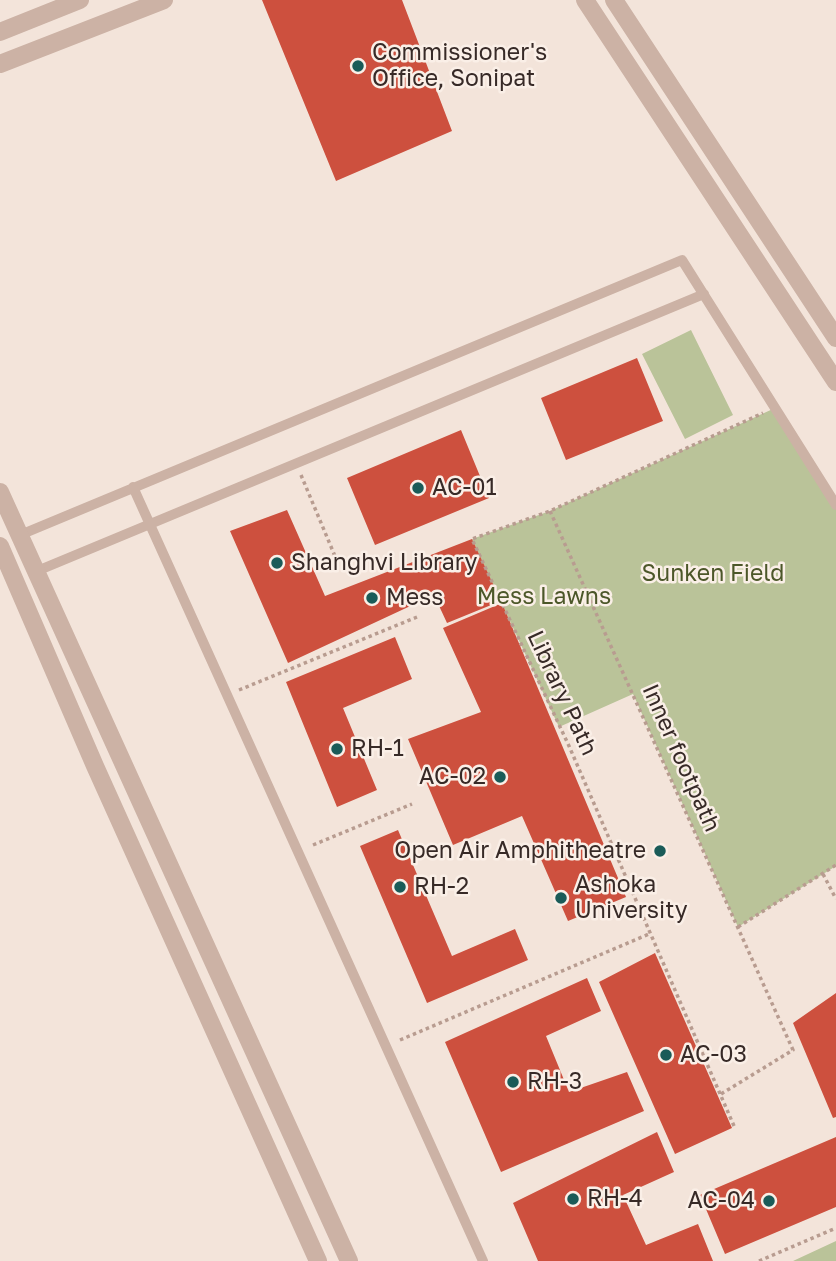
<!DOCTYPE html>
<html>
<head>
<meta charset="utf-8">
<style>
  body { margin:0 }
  canvas { display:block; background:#f3e4da }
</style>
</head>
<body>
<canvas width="836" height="1261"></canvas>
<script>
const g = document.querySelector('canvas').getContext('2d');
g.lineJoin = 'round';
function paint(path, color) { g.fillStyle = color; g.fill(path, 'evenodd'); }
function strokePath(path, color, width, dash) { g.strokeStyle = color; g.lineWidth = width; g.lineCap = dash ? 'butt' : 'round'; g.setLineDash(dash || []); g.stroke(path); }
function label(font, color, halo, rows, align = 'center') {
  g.font = font + ' "Golos Text",sans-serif'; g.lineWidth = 5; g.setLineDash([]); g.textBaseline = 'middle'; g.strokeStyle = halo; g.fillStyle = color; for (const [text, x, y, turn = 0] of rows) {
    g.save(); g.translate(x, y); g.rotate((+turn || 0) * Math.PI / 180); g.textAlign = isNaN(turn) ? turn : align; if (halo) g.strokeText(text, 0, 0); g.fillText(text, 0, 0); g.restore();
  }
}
const green = new Path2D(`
  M691,330l42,85 -48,24 -43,-85z
  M775,408l61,97v361l-98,61 -105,-233 -74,33 -87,-188 78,-28z
  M836,1241v20h-43z`);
const building = new Path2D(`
  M262,0h140l50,131 -116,50z
  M637,358l26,63 -97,39 -25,-62z
  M461,430l28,68 -114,47 -28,-67z
  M287,510l38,86 147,-57 29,62 -54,22 -13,-28 -146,68 -58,-132z
  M502,603l124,294 -58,24 -46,-105 -69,29 -45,-106 73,-27 -38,-84z
  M395,637l17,42 -69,29 34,82 -40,17 -51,-125z
  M398,830l54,126 63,-27 13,31 -101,43 -67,-157z
  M655,953l77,175 -57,26 -76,-172z
  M587,978l14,33 -55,25 23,56 58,-20 17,39 -143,61 -56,-130z
  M836,993v124l-3,1 -40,-95z
  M657,1132l17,40 -51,23 23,50 52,-21 15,37h-175l-25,-58z
  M836,1137v70l-111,47 -25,-59z`);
const path = new Path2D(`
  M301,475l36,86
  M550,511l243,539 -72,44
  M239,690l178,-73
  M313,845l99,-41
  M823,874l13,25
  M738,927l98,-62
  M400,1040l249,-106
  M734,1126l-165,-380 -97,-207 78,-28 213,-98
  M759,1261l77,-33`);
const service = new Path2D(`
  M133,487l350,774
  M20,535l662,-275 154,245
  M37,571l667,-277`);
const minor = new Path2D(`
  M585,0l251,382
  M614,0l222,338
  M0,32l80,-32
  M0,64l164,-64
  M0,492l349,769
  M0,546l95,220 223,495`);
const markers = [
  [358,66,7,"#1a5b58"],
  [418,488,7,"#1a5b58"],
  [277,563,7,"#1a5b58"],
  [372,598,7,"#1a5b58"],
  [337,749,7,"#1a5b58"],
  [500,777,7,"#1a5b58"],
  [660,851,7,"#1a5b58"],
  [400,887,7,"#1a5b58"],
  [561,898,7,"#1a5b58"],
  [666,1055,7,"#1a5b58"],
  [513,1082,7,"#1a5b58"],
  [573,1199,7,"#1a5b58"],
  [769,1201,7,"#1a5b58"]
];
const poiNames = [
  ["Commissioner's",372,53],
  ["Office, Sonipat",372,79],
  ["AC-01",432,488],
  ["Shanghvi Library",291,563],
  ["Mess",386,598],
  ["RH-1",351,749],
  ["AC-02",486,777,"right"],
  ["Open Air Amphitheatre",646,851,"right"],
  ["Ashoka",575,885],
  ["University",575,911],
  ["RH-2",414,887],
  ["AC-03",680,1055],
  ["RH-3",527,1082],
  ["RH-4",587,1199],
  ["AC-04",755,1201,"right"]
];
const parkNames = [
  ["Sunken Field",713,574],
  ["Mess Lawns",544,597]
];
const streetNames = [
  ["Library Path",562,693,65],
  ["Inner footpath",681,758,66]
];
paint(green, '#bac399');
paint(building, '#cd503e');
strokePath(path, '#b89c90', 3.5, [3.5, 3.5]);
strokePath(service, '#ccb2a5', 10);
strokePath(minor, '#ccb2a5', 18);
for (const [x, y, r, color] of markers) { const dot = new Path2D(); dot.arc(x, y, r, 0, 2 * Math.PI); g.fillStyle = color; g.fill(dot); strokePath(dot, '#faefe7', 2.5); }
label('23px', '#372a27', '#faefe7', poiNames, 'left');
label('23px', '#4c5729', '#faefe7', parkNames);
label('23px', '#372a27', '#faefe7', streetNames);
</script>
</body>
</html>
